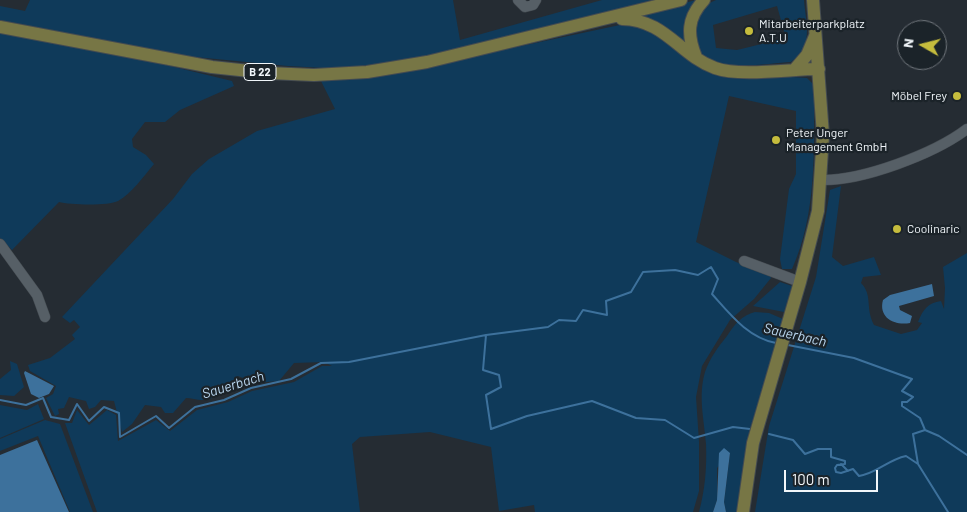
<!DOCTYPE html>
<html>
<head>
<meta charset="utf-8">
<style>
  body { margin:0 }
  #map { position:relative; width:967px; height:512px; overflow:hidden; background:#252c33; font-family:Barlow,sans-serif }
  canvas { display:block }
  .north { position:absolute; left:897px; top:20px; width:50px; height:50px; box-sizing:border-box; background:#1b2329; border:1px solid #71777d; border-radius:50%; rotate:278deg; font-size:14px; font-weight:700; line-height:20px; text-align:center; color:#f1f6fa }
  .north::after { content:''; display:block; margin:auto; width:18px; height:22px; background:#c5bc3d; clip-path:polygon(50% 0,100% 100%,50% 72%,0 100%) }
  .scale { position:absolute; left:784px; top:470px; width:94px; height:22px; box-sizing:border-box; border:2px solid #f1f6fa; border-top:0; padding-left:6px; font-size:15px; line-height:18px; white-space:nowrap; color:#f1f6fa; -webkit-text-stroke:4px #1b2329; paint-order:stroke }
</style>
</head>
<body>
<div id="map">
<canvas width="967" height="512"></canvas>
<div class="north">N</div>
<div class="scale">100 m</div>
</div>
<script>
const g = document.querySelector('canvas').getContext('2d');
g.lineJoin = 'round';
function paint(path, color) { g.fillStyle = color; g.fill(path, 'evenodd'); }
function strokePath(path, color, width, dash) { g.strokeStyle = color; g.lineWidth = width; g.lineCap = dash ? 'butt' : 'round'; g.setLineDash(dash || []); g.stroke(path); }
function label(font, color, halo, rows, align = 'center') {
  g.font = font + ' Barlow,sans-serif'; g.lineWidth = 4.5; g.setLineDash([]); g.textBaseline = 'middle'; g.strokeStyle = halo; g.fillStyle = color; for (const [text, x, y, turn = 0] of rows) {
    g.save(); g.translate(x, y); g.rotate((+turn || 0) * Math.PI / 180); g.textAlign = isNaN(turn) ? turn : align; if (halo) g.strokeText(text, 0, 0); g.fillText(text, 0, 0); g.restore();
  }
}
const green = new Path2D(`
  M30,0h423l7,40 142,-40h50l-190,51 -121,18 -53,-3 -103,-10 -185,-36v-14l25,5z
  M696,0l-9,46 -49,-31z
  M716,0h88c2,25 10,45 -13,62 -25,1 -87,14 -94,-18 -2,-7 -3,-11 -1,-18 3,-12 7,-21 20,-26zM777,6l9,32 -49,12 -21,-2 -3,-23z
  M634,22l100,51 73,5 6,6 1,7c0,59 3,123 -22,178h-10l-2,-10 9,-70 7,-15v-63l-67,-15 -33,146 40,20 34,13 1,3 -17,21 -24,21 -28,46 -6,31 3,45v49l-6,21h-158l-1,-7 -35,6 -8,-64 -61,-15 -70,5 -8,7 8,68h-263l-32,-89h7l5,-13 12,15 18,-15 9,5 2,26 38,-21 14,11 27,-21 31,-8 24,-11 42,-9 28,-16h10l-8,-4 -30,1 -15,18 -24,2 -17,-7c-10,10 -20,24 -36,24 -5,0 -11,-2 -16,-2l-13,15h-8l-4,-6 -16,-2 -13,19 -10,8 -8,-31 -13,-1 -6,7 -6,2 -3,-8 -17,-4 -5,11 -6,1 1,5 -4,2 -9,-18 7,-4 3,-8 -26,-15 -2,-6 22,-7 25,-19 -3,-4 8,-8 -6,-7 -4,3 -8,-6 111,-118 19,-25 17,-15 48,-28 78,-22 -14,-28 111,-16z
  M0,32l166,33 66,16 2,5 -54,24 -15,12h-20l-13,17 1,8 13,8 8,9c-11,13 -22,29 -36,37 -9,5 -48,4 -59,1l-47,48 -12,-12z
  M841,186l-9,71 11,9 31,-9 7,18 -18,2 -2,6c12,12 4,25 13,42l27,9 16,-4 5,-7 -4,-1c5,-13 10,-19 23,-21l3,8 1,-21 -2,-21 24,-14v259h-212l14,-86 47,-149 14,-87z
  M780,282l12,4 -8,26 -31,-6z
  M755,312l14,1 14,6 -34,114 -12,79h-11l-2,-10 6,-49 -13,15v32l-4,12h-14c6,-22 8,-45 7,-68 -2,-25 -8,-48 -1,-72 5,-14 13,-25 22,-36 7,-11 15,-21 28,-24z
  M10,361l7,3 7,23 -10,9 -14,-1v-16l11,-9z
  M38,404l6,15 -44,19v-33l27,5z
  M45,420l15,4 33,88h-23l-32,-76 -38,15v-12z`);
const water = new Path2D(`
  M932,284l2,12 -35,10 1,4 12,6 -2,7c-15,3 -32,-5 -27,-23l7,-5z
  M25,371l29,15 -5,8 -10,4 -8,-4 -7,-21z
  M37,440l32,72h-69v-57z
  M724,448l6,5 -6,49 2,10h-13l4,-12 2,-47z`);
const stream = new Path2D(`
  M486,335l-3,35 16,5 2,12 -15,8 5,34 36,-13 65,-15 44,17 29,2 29,18 39,-11 17,2
  M788,345l66,13 58,21 -10,12 11,6 -6,5h-5v4l18,12 5,12 -12,4 5,30 30,48
  M0,400l26,5 17,-7 8,19 18,3 8,-16 12,17 15,-14 15,6 1,24 36,-21 13,12 26,-21 29,-7 27,-12 40,-9 30,-16 28,-1 137,-27 62,-8 11,-7 17,1 7,-11 24,5 -1,-14 25,-9 12,-20 32,-2 23,5 13,-8 7,12 -6,15c18,20 36,44 64,49
  M925,430l14,6 28,19
  M769,434l24,6 12,14 13,-5h13v8l14,4v3l-8,1 -2,3 1,4 5,1 12,-4 6,7c19,-3 28,-16 47,-20l12,8
  M841,464l7,7`);
const minor = new Path2D(`
  M518,0l7,7 8,-2 3,-5
  M821,180c41,1 113,-26 146,-51
  M0,244l37,51 8,22
  M744,261l56,21`);
const major = new Path2D(`
  M622,19c44,1 57,36 93,49 25,9 76,1 104,1
  M0,27l212,40 56,6 46,2 53,-3 60,-10 254,-62
  M696,57c-9,-22 -9,-39 8,-57
  M795,69l12,-14 8,-19
  M743,512l10,-69 47,-161 18,-71 5,-76 -10,-135`);
const markers = [
  [749,31,5,"#c5bc3d"],
  [957,96,5,"#c5bc3d"],
  [776,140,5,"#c5bc3d"],
  [897,229,5,"#c5bc3d"]
];
const shields = [
  [260,72,32]
];
const shieldNames = [
  ["B 22",260,72]
];
const poiNames = [
  ["Mitarbeiterparkplatz",759,24],
  ["A.T.U",759,38],
  ["Möbel Frey",947,96,"right"],
  ["Peter Unger",786,133],
  ["Management GmbH",786,147],
  ["Coolinaric",907,229]
];
const waterNames = [
  ["Sauerbach",795,335,13],
  ["Sauerbach",233,385,-17]
];
paint(green, '#0f3a5a');
paint(water, '#3d719c');
strokePath(stream, '#3d719c', 2);
strokePath(minor, '#444b51', 11);
strokePath(major, '#444b51', 14);
strokePath(minor, '#565f66', 10);
strokePath(major, '#777645', 12);
for (const [x, y, r, color] of markers) { const dot = new Path2D(); dot.arc(x, y, r, 0, 2 * Math.PI); g.fillStyle = color; g.fill(dot); strokePath(dot, '#1b2329', 2); }
for (const [x, y, w] of shields) { const box = new Path2D(); box.roundRect(x - w / 2, y - 8.5, w, 17, 4); g.fillStyle = '#1b2329'; g.fill(box); strokePath(box, '#f1f6fa', 1); }
label('bold 11px', '#f1f6fa', null, shieldNames);
label('12px', '#f1f6fa', '#1b2329', poiNames, 'left');
label('italic 14px', '#bbd8f1', '#1b2329', waterNames);
</script>
</body>
</html>
